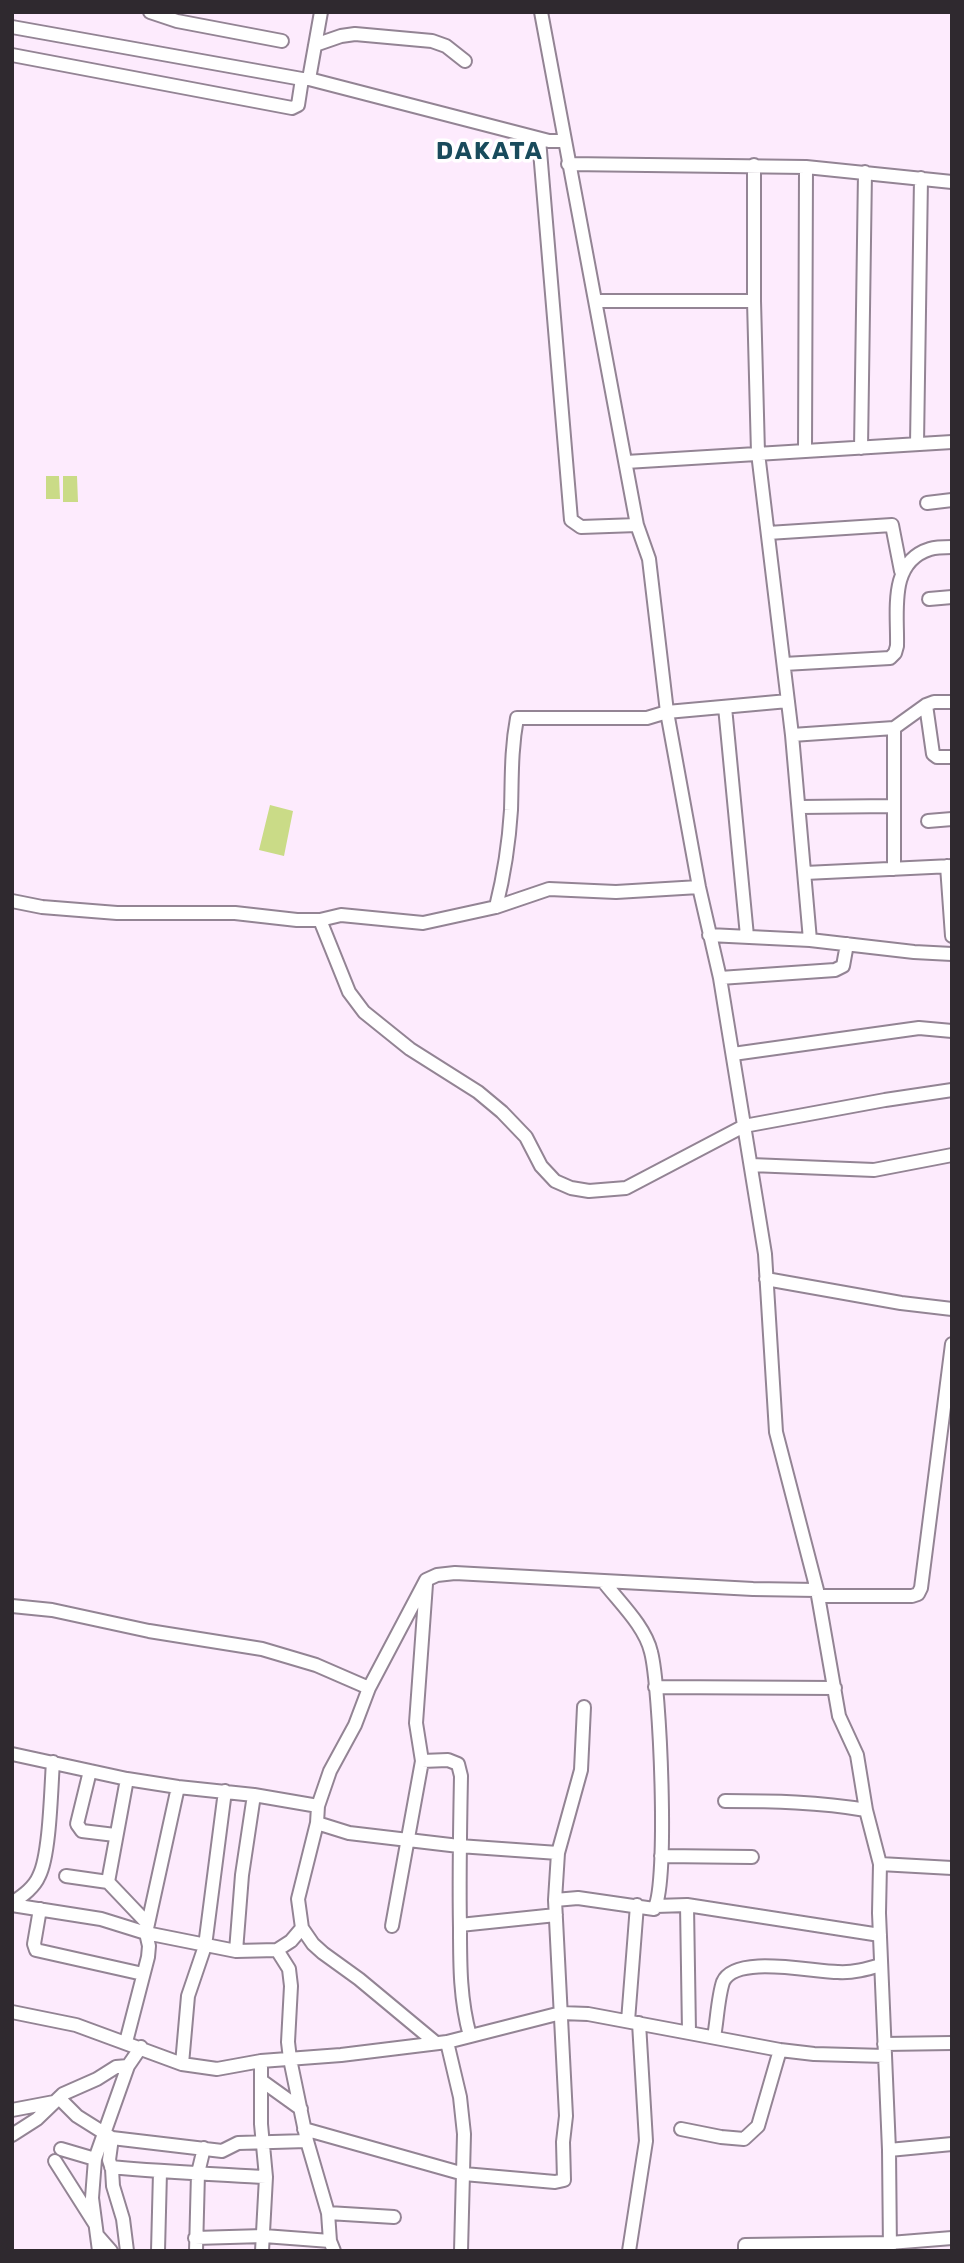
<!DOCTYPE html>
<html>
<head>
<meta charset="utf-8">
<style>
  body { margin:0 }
  #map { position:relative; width:964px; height:2263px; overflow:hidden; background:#fdebfd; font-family:Rubik,sans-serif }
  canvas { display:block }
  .frame { position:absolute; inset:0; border:14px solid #2f292f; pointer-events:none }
</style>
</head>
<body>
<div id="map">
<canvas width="964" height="2263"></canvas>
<div class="frame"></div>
</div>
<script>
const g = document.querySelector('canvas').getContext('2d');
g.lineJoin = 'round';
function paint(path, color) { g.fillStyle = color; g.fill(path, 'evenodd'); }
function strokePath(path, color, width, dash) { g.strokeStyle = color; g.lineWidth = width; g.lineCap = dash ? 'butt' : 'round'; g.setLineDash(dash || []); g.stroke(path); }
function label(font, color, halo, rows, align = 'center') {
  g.font = font + ' Rubik,sans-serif'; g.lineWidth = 7; g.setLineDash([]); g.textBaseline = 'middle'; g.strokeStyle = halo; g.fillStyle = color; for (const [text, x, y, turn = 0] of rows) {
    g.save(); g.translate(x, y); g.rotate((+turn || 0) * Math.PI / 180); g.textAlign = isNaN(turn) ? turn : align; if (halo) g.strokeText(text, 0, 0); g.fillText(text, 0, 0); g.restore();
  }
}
const green = new Path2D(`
  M46,476h13l1,23h-14z
  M63,476h14l1,26h-15z
  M270,805l23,6 -9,45 -25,-6z`);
const minor = new Path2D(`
  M150,12l27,9 105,20
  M541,12l96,513 12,34 18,153 32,175 21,91 45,276 11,178 41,158 22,126 18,39 9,55 14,54 -1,49 10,237 1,101
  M12,27l290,52h7l240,62h14
  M315,45l26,-9 14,-2 77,7 14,5 19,15
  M12,55l280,53 6,-3 4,-26
  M309,79l12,-67
  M539,139l32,381 10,7 56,-2
  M568,164l238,3 146,15
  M754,165v136l4,152 34,282 18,205
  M595,301h159
  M917,444l4,-266
  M861,448l4,-276
  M805,451l1,-284
  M626,462l326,-20
  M927,503l25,-3
  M768,533l124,-8 9,46
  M929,599l23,-2
  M784,664l106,-6 5,-5 2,-7c1,-34 -9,-84 33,-97 6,-2 15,-2 22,-2
  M926,705l7,49 4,3h15
  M725,707l22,229
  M894,728v141
  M792,735l102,-7 32,-23 8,-3h18
  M800,807l94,-1
  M928,821l24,-2
  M947,866l5,70
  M805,873l147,-7
  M12,901l30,6 75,6h118l62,7h23l21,-5 82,8 73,-16 53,-18 67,3 83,-5
  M496,907c8,-32 13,-65 15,-97 1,-32 0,-60 6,-92h130l20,-6 121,-11
  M320,920l29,72 15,20 46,37 68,43 24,20 24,25 15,29 14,15 16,7 18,3 37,-3 118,-62 141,-26 67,-10
  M709,935l101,5 104,12 38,2
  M720,978l115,-8 8,-4 4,-22
  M733,1054l186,-26 33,3
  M751,1165l123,5 78,-15
  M766,1279l135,24 51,6
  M426,1584l-10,139 6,38 26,-1 10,4 3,12c-1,51 -2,101 -1,152 0,37 0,72 10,108
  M818,1596h94l6,-2 3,-6 31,-244
  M12,1606l40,4 97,21 113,18 54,16 53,23
  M655,1687l180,1
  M12,1754l115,25 51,8 76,8 64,11
  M90,1771l-13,53 5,7 33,4
  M127,1779l-19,103 39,41
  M725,1801c48,0 94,1 141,9
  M317,1823l32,10 110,13 99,7
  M661,1856l91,1
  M880,1864l72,4
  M66,1876l42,6
  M555,1900l23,-2 76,11c15,-24 6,-224 -3,-257 -6,-26 -32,-50 -48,-71
  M12,1903c10,-7 22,-15 27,-27 11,-21 12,-88 14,-114
  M12,1905l89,14 45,14 32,-146
  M687,1905l2,127
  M656,1906l31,-1 193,30
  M40,1909l-6,35 2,6 107,24
  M460,1925l96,-10
  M392,1926l30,-165
  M277,1950l12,19 2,17 -3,56 2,17 17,82 21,72 2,28 4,10
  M236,1951l6,-76 12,-80
  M12,2012l64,13 106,39 35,5 44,-8 80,-6 106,-13 114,-29 27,1 192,36 34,4 71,2
  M628,2021l9,-116
  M714,2037c3,-16 4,-40 9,-55 12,-28 89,-10 115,-10 15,1 29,-3 43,-7
  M126,2042l22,-85 1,-11 -3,-13 90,18 41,-1 14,-9 11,-13
  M447,2042l13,55 4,37 -3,117
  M436,2043l-77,-64 -36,-26 -10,-9 -11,-16 -4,-29 19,-76 1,-17 12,-35 25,-46 14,-37 57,-108 11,-5 18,-2 298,16 64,1
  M884,2044l68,-1
  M261,2061v63l5,53 -4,74
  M182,2064l6,-68 17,-50 20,-155
  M262,2081l39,28
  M59,2098l18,18 35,22 110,13 16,-8 69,-2
  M12,2110l42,-8
  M304,2129l160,45 91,8 9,-2 -1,-38 3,-26 -11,-216 3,-47 23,-83 3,-63
  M681,2129l40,8 23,2 14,-13 22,-76
  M12,2135l25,-16 26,-25 34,-15 19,-12 12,-1
  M112,2138l-3,22 3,9 1,17 10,33 4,32
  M61,2149l34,10
  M889,2150l63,-6
  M55,2161l40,63
  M111,2167c52,5 103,7 155,10
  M328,2213l66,4
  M97,2235l14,16
  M195,2238l69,-2 66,5
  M99,2251l-7,-53 3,-39 33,-93 13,-19
  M158,2251l2,-79
  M196,2251l2,-78 6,-25
  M629,2251l17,-110 -7,-118
  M745,2251v-6l145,-2 62,-5`);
const districtNames = [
  ["DAKATA",490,152]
];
paint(green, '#cadb87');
strokePath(minor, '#938494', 16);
strokePath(minor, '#fff', 12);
g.letterSpacing = '2px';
label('bold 24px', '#194b5c', '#fff', districtNames);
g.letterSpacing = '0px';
</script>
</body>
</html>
